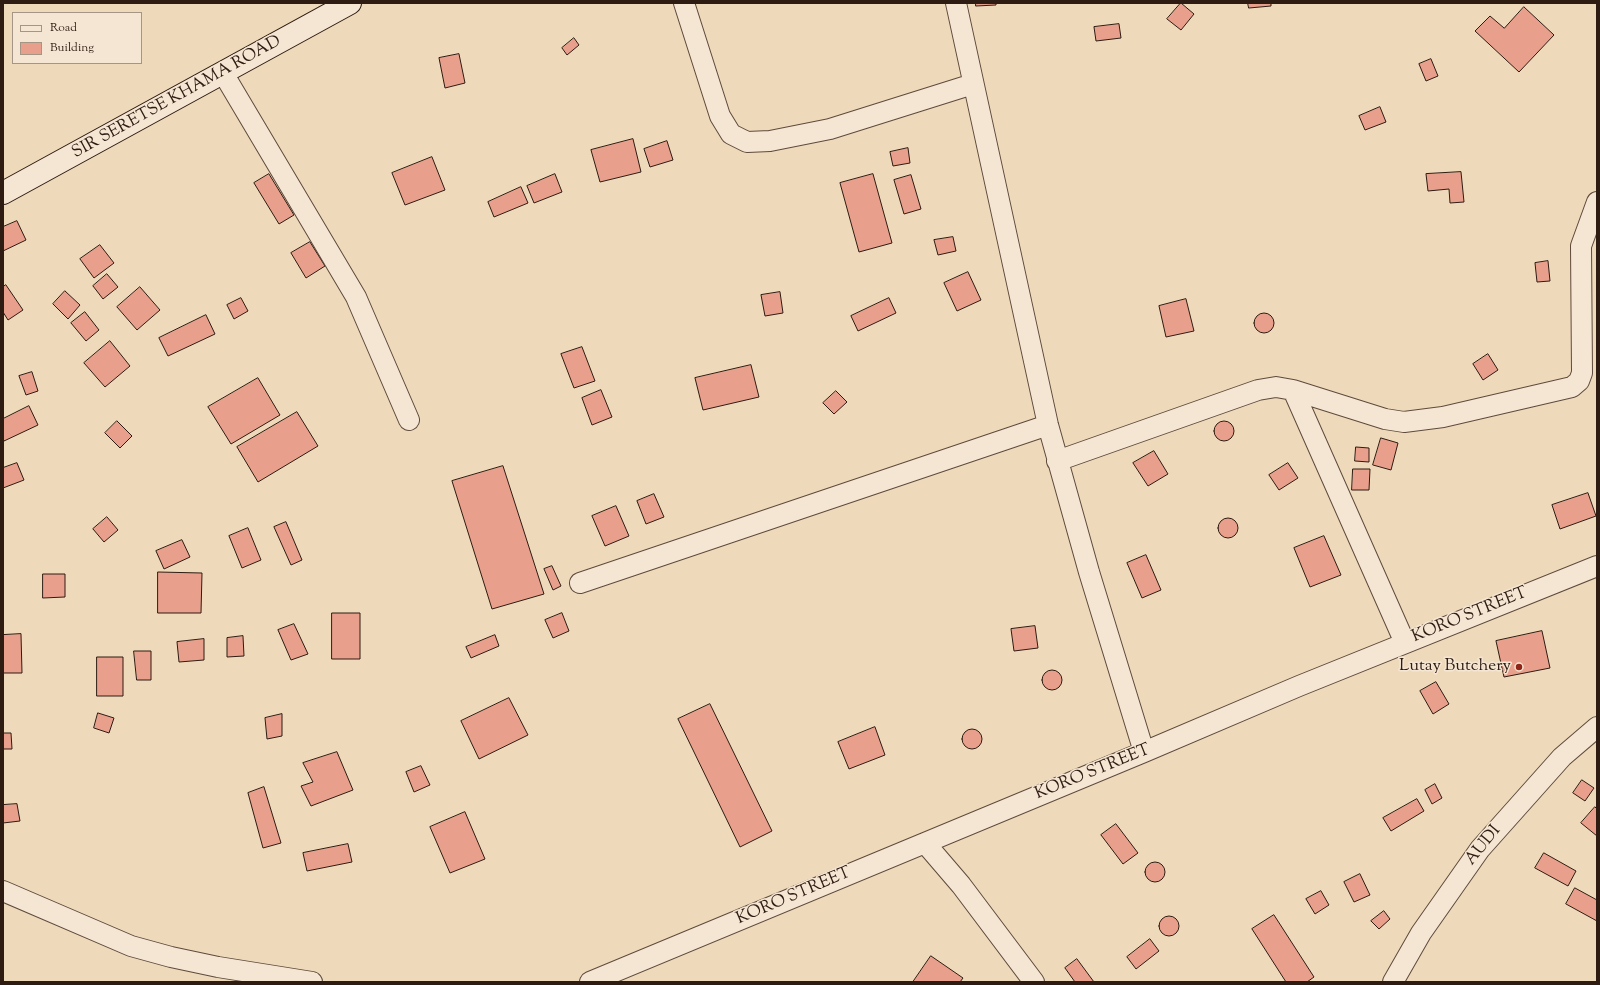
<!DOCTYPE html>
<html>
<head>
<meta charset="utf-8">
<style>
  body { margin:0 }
  #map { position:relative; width:1600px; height:985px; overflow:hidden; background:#efd9bb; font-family:"Sorts Mill Goudy",serif }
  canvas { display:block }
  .frame { position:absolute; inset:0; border:4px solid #2e1b11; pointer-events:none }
  .legend { position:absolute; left:12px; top:12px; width:130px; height:52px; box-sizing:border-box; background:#f5e6d3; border:1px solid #a59585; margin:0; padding:5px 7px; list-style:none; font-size:12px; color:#2e1b11 }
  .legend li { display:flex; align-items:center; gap:8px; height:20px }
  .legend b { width:20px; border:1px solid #a59585 }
</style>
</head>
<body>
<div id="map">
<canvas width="1600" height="985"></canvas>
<div class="frame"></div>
<ul class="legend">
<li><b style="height:5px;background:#f5e6d3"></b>Road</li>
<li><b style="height:11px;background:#e8a08c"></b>Building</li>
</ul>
</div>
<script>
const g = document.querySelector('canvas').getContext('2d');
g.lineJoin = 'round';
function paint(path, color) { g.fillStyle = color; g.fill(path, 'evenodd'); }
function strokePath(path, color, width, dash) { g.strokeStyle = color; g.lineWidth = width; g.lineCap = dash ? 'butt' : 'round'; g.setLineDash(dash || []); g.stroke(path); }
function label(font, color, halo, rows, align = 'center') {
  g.font = font + ' "Sorts Mill Goudy",serif'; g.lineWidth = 3; g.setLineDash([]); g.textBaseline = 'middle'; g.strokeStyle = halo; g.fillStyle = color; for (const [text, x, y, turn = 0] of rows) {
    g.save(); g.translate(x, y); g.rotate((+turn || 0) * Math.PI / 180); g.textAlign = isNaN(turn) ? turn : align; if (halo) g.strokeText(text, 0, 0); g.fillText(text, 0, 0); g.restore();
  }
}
const building = new Path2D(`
  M976,3h20v2l-20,1z
  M1181,3l13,11 -13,16 -14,-11z
  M1248,3h23v3l-22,2z
  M1524,7l30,28 -35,37 -44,-41 15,-15 14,12z
  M1119,24l2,14 -25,3 -2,-14z
  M574,38l5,7 -12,10 -5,-7z
  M459,54l6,29 -20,5 -6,-30z
  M1431,59l7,17 -12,5 -7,-17z
  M1380,107l6,15 -21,8 -6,-14z
  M633,139l8,33 -41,10 -9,-32z
  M667,141l6,19 -23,7 -6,-18z
  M908,148l2,15 -17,3 -3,-14z
  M432,157l13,33 -40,15 -13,-32z
  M1461,172l3,30 -14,1 -1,-14 -21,2 -2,-17z
  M269,174l25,41 -15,9 -25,-41z
  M555,174l7,18 -28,11 -7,-17z
  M873,174l19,69 -33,9 -19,-69z
  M911,175l10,34 -17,5 -10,-34z
  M521,187l7,16 -34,14 -6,-15z
  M17,221l9,19 -23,11v-24z
  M953,237l3,14 -18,4 -4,-15z
  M310,242l15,24 -19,12 -15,-25z
  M100,245l14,18 -20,15 -14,-19z
  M1548,261l2,20 -13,1 -2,-19z
  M968,272l13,28 -24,11 -13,-28z
  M107,274l11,13 -15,12 -10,-13z
  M6,285l17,25 -15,10 -5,-8v-25z
  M140,287l20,23 -23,20 -20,-23z
  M65,291l15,14 -12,14 -15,-15z
  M780,292l3,21 -18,3 -4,-21z
  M241,298l7,13 -14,8 -7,-14z
  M889,298l7,15 -38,18 -7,-15z
  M1186,299l8,32 -28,6 -7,-31z
  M85,312l14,18 -13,11 -15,-18z
  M1254 323a10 10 0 1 1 20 0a10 10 0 1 1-20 0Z
  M206,315l9,19 -47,22 -9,-18z
  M110,341l20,25 -25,21 -21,-24z
  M582,347l13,34 -21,7 -13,-34z
  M1488,354l10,16 -15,10 -10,-16z
  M751,365l8,32 -56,13 -8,-32z
  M32,372l6,19 -12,4 -7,-19z
  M258,378l22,37 -49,29 -23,-37z
  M601,390l11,27 -20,8 -10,-27z
  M836,391l11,11 -13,12 -11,-11z
  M29,406l9,19 -34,16 -1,-3v-19z
  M297,412l21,34 -60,36 -21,-35z
  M1214 431a10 10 0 1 1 20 0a10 10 0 1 1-20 0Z
  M117,421l15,15 -12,12 -15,-15z
  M1381,438l17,5 -7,27 -18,-5z
  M1356,447l13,1v14l-14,-1z
  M1154,451l14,23 -20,12 -15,-23z
  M17,463l7,17 -21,8v-20z
  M1288,463l10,15 -19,12 -10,-15z
  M503,466l41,128 -52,15 -40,-128z
  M1353,469h17l-1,21h-17z
  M1588,493l8,23 -36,13 -8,-24z
  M654,494l10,23 -18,7 -9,-23z
  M616,506l13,30 -24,10 -13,-30z
  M107,517l11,13 -14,12 -11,-13z
  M1218 528a10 10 0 1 1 20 0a10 10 0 1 1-20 0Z
  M286,522l16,38 -11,5 -17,-38z
  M248,528l13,32 -19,8 -13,-32z
  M1324,536l17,39 -31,12 -16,-39z
  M182,540l8,17 -26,12 -8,-18z
  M1146,555l15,35 -19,8 -15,-35z
  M552,566l9,20 -8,4 -9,-21z
  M158,572l44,1 -1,40h-43z
  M43,574h22v23l-22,1z
  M332,613h28v46h-28z
  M562,613l7,18 -16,7 -8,-18z
  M294,624l14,30 -17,6 -13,-30z
  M1035,626l3,22 -24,3 -3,-22z
  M1542,631l8,37 -46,9 -8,-36z
  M21,634l1,39h-19v-38z
  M495,635l4,11 -28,12 -5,-11z
  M243,636l1,20 -17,1v-19z
  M204,639v21l-25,2 -2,-20z
  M134,651h17v29h-14z
  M97,657h26v39h-26z
  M1042 680a10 10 0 1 1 20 0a10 10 0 1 1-20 0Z
  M1436,682l13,22 -16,10 -13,-23z
  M509,698l19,37 -49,24 -18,-38z
  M710,704l62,127 -32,16 -62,-128z
  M98,713l16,5 -5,15 -15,-5z
  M282,714v22l-15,3 -2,-21z
  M875,727l10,28 -36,14 -11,-27z
  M962 739a10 10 0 1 1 20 0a10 10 0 1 1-20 0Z
  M3,733h8l1,16h-9z
  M337,752l16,38 -42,16 -10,-20 12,-4 -10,-19z
  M421,766l9,19 -16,7 -8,-20z
  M1582,780l12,8 -9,13 -12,-8z
  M1435,784l7,14 -10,6 -7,-14z
  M264,787l17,56 -18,5 -15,-55z
  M1417,799l7,12 -33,20 -8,-13z
  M17,804l3,17 -17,2v-18z
  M1595,807l2,2v27l-16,-13z
  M465,812l20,47 -35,14 -20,-46z
  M1116,824l22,29 -15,11 -22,-29z
  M348,844l4,18 -45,9 -4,-18z
  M1544,853l32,18 -8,15 -33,-18z
  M1145 872a10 10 0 1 1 20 0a10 10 0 1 1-20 0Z
  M1360,874l10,21 -16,7 -10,-20z
  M1575,888l22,12v21l-31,-17z
  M1321,891l8,14 -14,9 -9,-15z
  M1384,911l6,8 -11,10 -8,-8z
  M1274,915l40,62 -7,5h-21l-34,-53z
  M1159 926a10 10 0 1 1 20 0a10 10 0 1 1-20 0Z
  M1150,939l9,12 -23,18 -9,-12z
  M931,956l32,22 -3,4h-47z
  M1077,959l17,23h-19l-10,-14z`);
const minor = new Path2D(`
  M684,3l36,113 11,18 16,8 23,-1 60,-12 143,-45
  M956,3l92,422 41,147 55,180
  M223,73l133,224 53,123
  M1293,390l112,253
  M1057,461l201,-71 18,-3 17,3 92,29 19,3 39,-5 129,-30 7,-6 3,-8 -1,-127 16,-44
  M580,583l468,-158
  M925,843l36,42 73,97
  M3,891l128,55 40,11 47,10 94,15
  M590,982l554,-230 155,-66 298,-120
  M1393,982l28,-49 59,-84 82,-92 35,-30`);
const secondary = new Path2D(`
  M3,193l347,-190`);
const markers = [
  [1519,667,4,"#8f2418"]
];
const streetNames = [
  ["SIR SERETSE KHAMA ROAD",177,98,-29],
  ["KORO STREET",1470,616,-22],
  ["KORO STREET",1093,773,-22],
  ["AUDI",1484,846,-51],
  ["KORO STREET",794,897,-23]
];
const poiNames = [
  ["Lutay Butchery",1511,667]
];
paint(building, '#e8a08c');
strokePath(building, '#2e1b11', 1);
strokePath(minor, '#5e4a3c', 22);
strokePath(secondary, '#2e1b11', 24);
strokePath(minor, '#f5e6d3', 20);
strokePath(secondary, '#f5e6d3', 22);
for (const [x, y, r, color] of markers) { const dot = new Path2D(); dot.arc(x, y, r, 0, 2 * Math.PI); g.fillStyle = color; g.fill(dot); strokePath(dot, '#f5e6d3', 1.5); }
label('17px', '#2e1b11', '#f5e6d3', streetNames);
label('17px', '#2e1b11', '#f5e6d3', poiNames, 'right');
</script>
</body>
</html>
